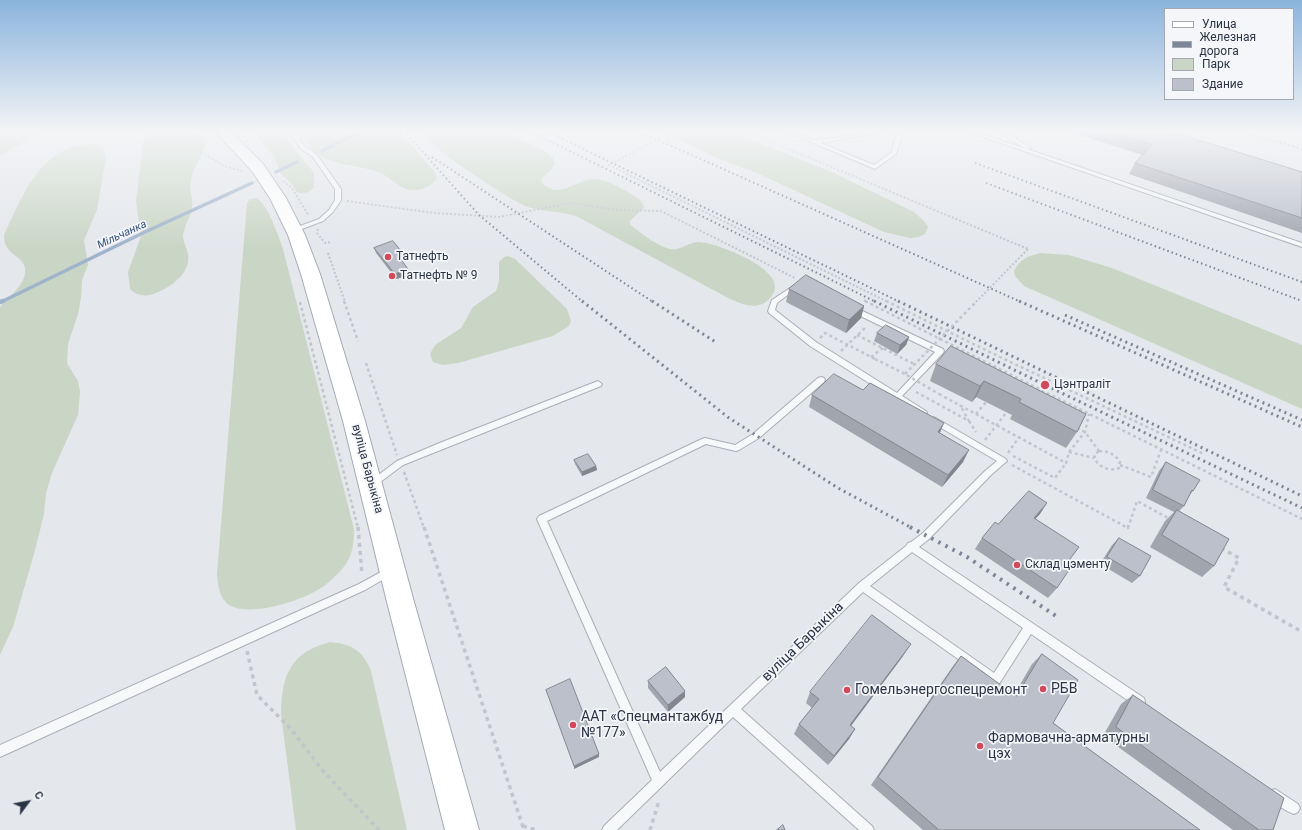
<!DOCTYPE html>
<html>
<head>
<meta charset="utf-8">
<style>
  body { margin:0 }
  #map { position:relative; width:1302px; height:830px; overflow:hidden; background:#e4e7ec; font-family:Roboto,sans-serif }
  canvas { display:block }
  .legend { position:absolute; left:1164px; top:8px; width:130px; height:92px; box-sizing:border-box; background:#f4f6f9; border:1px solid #a4a8b1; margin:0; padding:5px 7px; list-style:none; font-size:12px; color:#2b3445 }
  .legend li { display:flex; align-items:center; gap:8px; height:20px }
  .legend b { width:20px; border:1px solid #a4a8b1 }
  .north { position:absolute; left:8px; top:782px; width:40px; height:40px; -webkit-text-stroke:3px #f4f6f9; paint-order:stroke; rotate:58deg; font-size:11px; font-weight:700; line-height:16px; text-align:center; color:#2b3445 }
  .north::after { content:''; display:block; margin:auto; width:14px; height:18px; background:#2b3445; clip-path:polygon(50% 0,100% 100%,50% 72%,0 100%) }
</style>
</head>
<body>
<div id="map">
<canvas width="1302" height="830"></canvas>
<ul class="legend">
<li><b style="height:5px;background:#fff"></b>Улица</li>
<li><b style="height:5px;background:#7d8696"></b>Железная дорога</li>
<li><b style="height:11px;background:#c9d6c5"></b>Парк</li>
<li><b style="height:11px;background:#bbc0ca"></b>Здание</li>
</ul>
<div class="north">С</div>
</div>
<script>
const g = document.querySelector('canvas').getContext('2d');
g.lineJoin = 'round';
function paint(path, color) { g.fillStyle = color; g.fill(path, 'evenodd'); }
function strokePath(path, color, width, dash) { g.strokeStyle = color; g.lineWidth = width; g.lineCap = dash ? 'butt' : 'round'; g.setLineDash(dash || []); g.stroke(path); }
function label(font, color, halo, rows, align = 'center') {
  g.font = font + ' Roboto,sans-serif'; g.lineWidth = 3.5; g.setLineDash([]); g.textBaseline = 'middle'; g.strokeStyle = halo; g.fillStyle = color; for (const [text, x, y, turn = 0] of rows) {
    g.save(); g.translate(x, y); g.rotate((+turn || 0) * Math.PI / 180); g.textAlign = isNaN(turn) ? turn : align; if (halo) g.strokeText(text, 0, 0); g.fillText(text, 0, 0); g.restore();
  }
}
const green = new Path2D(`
  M4,131h38l-42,25v-22z
  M150,131h47l6,6 3,6c-4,13 -12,24 -15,37 -3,9 3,18 1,27 -1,10 -8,19 -9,29 0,6 4,12 5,18 3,18 -15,32 -30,38 -10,5 -20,5 -28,-3l-2,-17 13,-36 -5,-34 7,-60z
  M251,131h30l16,22 15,17 2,4v14l-7,5h-8l-3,-2 -4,-7 -12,-11 -6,-17z
  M300,131h99l36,41 2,6c-5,9 -17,13 -27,12 -12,-2 -20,-14 -32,-18 -19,-7 -42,-6 -59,-17 -9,-6 -14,-15 -19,-24z
  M420,131h85l37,19 11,8 2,5 -4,7 -10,9 1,4c17,17 33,-3 50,-4 14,-1 26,8 38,14 6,4 13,8 14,15l-14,13v3l3,3c11,8 24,19 37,22 11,2 18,-7 29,-7 18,1 77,24 76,45 0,5 -2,7 -5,11 -11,13 -26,7 -40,1l-154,-83c-16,-5 -33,-4 -48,-9 -13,-5 -24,-13 -35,-20 -27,-17 -52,-33 -73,-56z
  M662,131h68l104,42 80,39 10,9 4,6 -3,7 -6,3 -9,1 -26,-6 -125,-58 -44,-17z
  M94,144l9,4 3,9 -9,53 -13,30 4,25 -6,15 -1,18 -3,16 -10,30 -1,19 11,18 2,11 -2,23 -26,58 -6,20 -2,21 -9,36 -22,77 -13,28v-348c12,-13 39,-34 17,-50 -9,-7 -13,-11 -13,-22 19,-40 37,-91 90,-91z
  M256,198c13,7 22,38 27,51l71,280c0,13 -1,24 -8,35 -8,11 -18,20 -30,27 -19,11 -67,26 -87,14 -10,-7 -11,-20 -12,-31l30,-371 3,-4z
  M1040,253l29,2 43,13 190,77v64l-278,-123 -9,-10 -1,-5c6,-12 14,-15 26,-18z
  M508,256l7,3 52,50 4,12 -2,5 -16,10 -95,27 -15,2 -10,-3 -3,-8 5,-9 26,-17 12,-21 23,-16 3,-10v-19l5,-5z
  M330,642c21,2 33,8 41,29l36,159h-111l-15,-116c1,-40 9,-61 49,-72z`);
const streamFar1 = new Path2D(`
  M322,151l39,-20
  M276,172l21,-10
  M1,302l144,-70 107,-49`);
const stream = new Path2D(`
  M0,302l3,-1`);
const pathFar2 = new Path2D(`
  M190,131l10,20 24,15 18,5
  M673,131l-64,34 279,137
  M745,131l283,118
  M283,181l9,7 17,28
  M347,201l87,12 65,4 71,-14 47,7 44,1 134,67
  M318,229l-1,4 8,10 7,-1
  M328,253l17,49
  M864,300l3,2`);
const pathFar1 = new Path2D(`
  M344,301l14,40
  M865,301l180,91 257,127
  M886,301l114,56 204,97
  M300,302l58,226
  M857,335l57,29
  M820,338l5,-5 50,26
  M841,351l25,-24
  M871,357l12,-9
  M366,363l31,92
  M916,392l53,29 -9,-16
  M939,394l127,69 3,-11 16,-20 4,-18
  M976,414l10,-12
  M969,421l7,11
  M1077,428l8,4 14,19
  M985,440l21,-27
  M1099,451c9,0 16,3 21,11l-1,6c-10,4 -20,-1 -25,-10l2,-5z
  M1069,452l25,6
  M1008,453l11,-16
  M1013,456l42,22 11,-15
  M1012,465l116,63 9,-27 33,18
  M1120,465l31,12 10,-27
  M404,472l20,56`);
const path = new Path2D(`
  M358,527l4,47
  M424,527l100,303
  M1127,527h1
  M1221,548l18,10 -15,29 78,45
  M247,651l10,44 34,34 32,42 56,59
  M523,826l13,4
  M650,830l9,-29`);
const lane = new Path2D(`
  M290,131h5l9,15 13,9 24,34v11l-8,12 -10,9 -29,11 -2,-1v-2l27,-10 10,-9 6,-10v-11l-22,-32 -13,-9z
  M785,131c11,0 22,10 32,9 24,-1 46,-9 70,-9l-66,12 53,22 18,-13 5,-21h6l-7,23 -21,15z
  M966,131h7l53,18 -29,-18h6l28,17 -4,1 275,94v4z
  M796,284l2,1v2l-21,16 -2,7 41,32 81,51 38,-41 -83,-40 -1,-2 1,-2h4l87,41 1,2 -1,2 -41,43 24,15 1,2 -1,2h-6l-110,-69 -41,-33 -1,-2 4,-11z
  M821,377l3,1 1,2 -1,2 -65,56 -20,12 -3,1 -30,-7 -159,77 113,251 199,-189 47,-37 2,-3 3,-1 12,-9 62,-62 12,-10 -66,-39 -1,-2 4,-3 72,42 1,2 -16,14 -62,64 -10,8 225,151 1,4 -1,4 -4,1 -4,-1 -105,-72 -32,50 -4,1 -132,-93 -122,117 131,117 2,4h-15l-126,-113 -116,113h-15l2,-4 48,-46 -115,-261 2,-3 163,-77 3,-1 30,7 18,-11 65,-56zM912,552l111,76 -29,45 -124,-87z
  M598,381l4,3 -1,2 -198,79 -28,21 -3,2 -3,-2 -1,-2 1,-2 28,-21 45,-19z
  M390,567l3,1 2,3 -2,3 -28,16 -365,167v-12l359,-161z
  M1275,789l23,15 2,4 -2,4 -4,2c-8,-3 -22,-11 -25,-19l2,-4z`);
const primary = new Path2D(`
  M215,131h15l33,33 23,34 19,37 15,39 45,147 49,181 65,228h-34l-58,-228 -44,-181 -42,-147 -13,-39 -18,-37 -18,-27z`);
const railFar2 = new Path2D(`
  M404,131l75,84 104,87
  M529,131l347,171
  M546,131l354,171
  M638,131l383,171
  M1241,131l61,18
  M432,157l221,145
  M975,163l327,119
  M986,183l316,118`);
const railFar1 = new Path2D(`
  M582,301l147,117 109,70 74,40
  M652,301l65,42
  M874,301l171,84 257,123
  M898,301l404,195
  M1019,301l283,126
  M1065,315l237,105`);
const rail = new Path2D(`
  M910,527l57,30 89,59`);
const pathBridgeFar1 = new Path2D(`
  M976,302l52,-53`);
const pathBridge = new Path2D(`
  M875,359l30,15 34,20
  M905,374l72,-73`);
const wall = new Path2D(`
  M1068,131h102l132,41v61l-173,-59 6,-11 7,-8z
  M374,248l29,8 -3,2 8,11 2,6 -14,4 -20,-26z
  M789,289l75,17 -3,12 -15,15 -60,-31z
  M877,333l32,4 -3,8 -9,9 -23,-13z
  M936,364l150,50 -9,18 -11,16 -56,-29 2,-4 -36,-18 -4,5 -42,-21z
  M812,395l128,38 23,29 -21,25 -133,-80z
  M574,460l22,6 1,4 -15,6 -7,-12z
  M1166,462l27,29 -4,5 -5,10 -5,5 35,55 -12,11 -52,-30 15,-26 9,-9 -28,-14 13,-27z
  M1040,514l-5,5 29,48 -7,21 -9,10 -73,-49 7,-11 16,-14z
  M1119,538l21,38 -8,7 -32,-19 12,-19z
  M1042,654l11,69 147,107h-277l-52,-45 82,-119 8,-10 53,39 18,-31z
  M903,656l-52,70 4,3 -6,10 -21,26 -34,-31 5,-10 13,-16 -6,-5 4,-11z
  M648,681l37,16 -17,15 -20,-24z
  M1133,695l140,135h-40l-130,-94 18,-32z`);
const shadedWall = new Path2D(`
  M401,251l2,5 -5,2 -2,-5z
  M408,269l2,6 -14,4 -1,-5z
  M864,306l-3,12 -15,15 3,-13z
  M909,337l-3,8 -9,9 3,-9z
  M984,381l-8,16 -4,5 8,-16z
  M944,423l-5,12 -1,-3z
  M969,450l-6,12 -21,25 6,-12z
  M596,466l1,4 -15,6v-4z
  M1047,503l-7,11 -14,14 8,-10z
  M911,644l-8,12 -59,79 6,-10z
  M685,691v6l-17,15v-7z
  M855,729l-6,10 -21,26 6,-9z
  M599,754v3l-25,12v-3z`);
const building = new Path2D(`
  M1109,131h61l132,41v46l-167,-55 17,-18z
  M393,241l8,10 -5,2 12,16 -13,5 -21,-26z
  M806,275l58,31 -15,14 -60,-31z
  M886,325l23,12 -9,8 -23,-12z
  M951,346l135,68 -9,18 -58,-30 2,-3 -37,-18 -4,5 -44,-22z
  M834,374l29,16 7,-7 74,40 -6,9 31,18 -21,25 -136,-80z
  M588,454l8,12 -14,6 -8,-12z
  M1166,462l34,18 -7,11 -1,-1 -8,16 -31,-16z
  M1029,491l18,12 -13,15 45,29 -15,20 5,3 -12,18 -75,-50 13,-16 3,2z
  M1177,510l52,29 -15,27 -52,-31z
  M1119,538l32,18 -11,20 -33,-19z
  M872,615l39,29 -61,81 5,4 -21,27 -35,-32 20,-25 -9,-7z
  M1042,654l36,26 -25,43 147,107h-261l-61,-53 83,-121 55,40z
  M666,667l19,24 -17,14 -20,-24z
  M570,679l29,75 -25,12 -28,-76z
  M1133,695l151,103 -11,32h-14l-143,-103z
  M783,825l2,5h-8z`);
const markers = [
  [388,257,4,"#d1495b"],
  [392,276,4,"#d1495b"],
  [1045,385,5,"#d1495b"],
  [1017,565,4,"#d1495b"],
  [1043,689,4,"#d1495b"],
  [847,690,4,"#d1495b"],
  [573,725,4,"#d1495b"],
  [980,746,4,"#d1495b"]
];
const farWaternames = [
  ["Мільчанка",122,235,-25]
];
const poiNames = [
  ["Татнефть",396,257],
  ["Татнефть № 9",400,276],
  ["Цэнтраліт",1054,385],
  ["Склад цэменту",1025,565]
];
const streetNames = [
  ["вуліца Барыкіна",367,469,75]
];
const nearStreetnames = [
  ["вуліца Барыкіна",803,642,-44]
];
const nearPoinames = [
  ["РБВ",1051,689],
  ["Гомельэнергоспецремонт",855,690],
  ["ААТ «Спецмантажбуд",581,717],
  ["№177»",581,733],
  ["Фармовачна-арматурны",988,738],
  ["цэх",988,754]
];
paint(green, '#c9d6c5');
strokePath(streamFar1, '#9fb4cc', 3.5);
strokePath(stream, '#9fb4cc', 4.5);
strokePath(lane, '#a9aeb7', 2);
strokePath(primary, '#a3abb8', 2);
strokePath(pathFar2, '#c2c5cb', 2, [2, 2]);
strokePath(pathFar1, '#c2c5cb', 2.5, [3, 3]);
strokePath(path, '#c2c5cb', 3.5, [4, 4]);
paint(lane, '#f7f8fa');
paint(primary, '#fff');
strokePath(railFar2, '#7d8696', 2, [1.5, 3]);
strokePath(railFar1, '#7d8696', 3, [2, 4]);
strokePath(rail, '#7d8696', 4, [2.5, 5.5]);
strokePath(pathBridgeFar1, '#c2c5cb', 2, [2, 2]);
strokePath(pathBridge, '#c2c5cb', 2.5, [3, 3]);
paint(wall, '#a1a5ae');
paint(shadedWall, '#83868d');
paint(building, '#bbc0ca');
strokePath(building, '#83868d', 1);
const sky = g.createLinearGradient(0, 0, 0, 247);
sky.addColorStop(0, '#8bb4dd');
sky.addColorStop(0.53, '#f3f4f6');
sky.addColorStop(1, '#f3f4f600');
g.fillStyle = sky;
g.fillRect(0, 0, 1302, 247);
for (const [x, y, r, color] of markers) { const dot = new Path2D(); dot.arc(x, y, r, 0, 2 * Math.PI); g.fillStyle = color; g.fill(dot); strokePath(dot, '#f4f6f9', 1.5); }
label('italic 11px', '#34527a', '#f4f6f9', farWaternames);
label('12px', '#2b3445', '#f4f6f9', poiNames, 'left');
label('12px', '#2b3445', '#f4f6f9', streetNames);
label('14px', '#2b3445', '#f4f6f9', nearStreetnames);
label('14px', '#2b3445', '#f4f6f9', nearPoinames, 'left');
</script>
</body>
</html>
